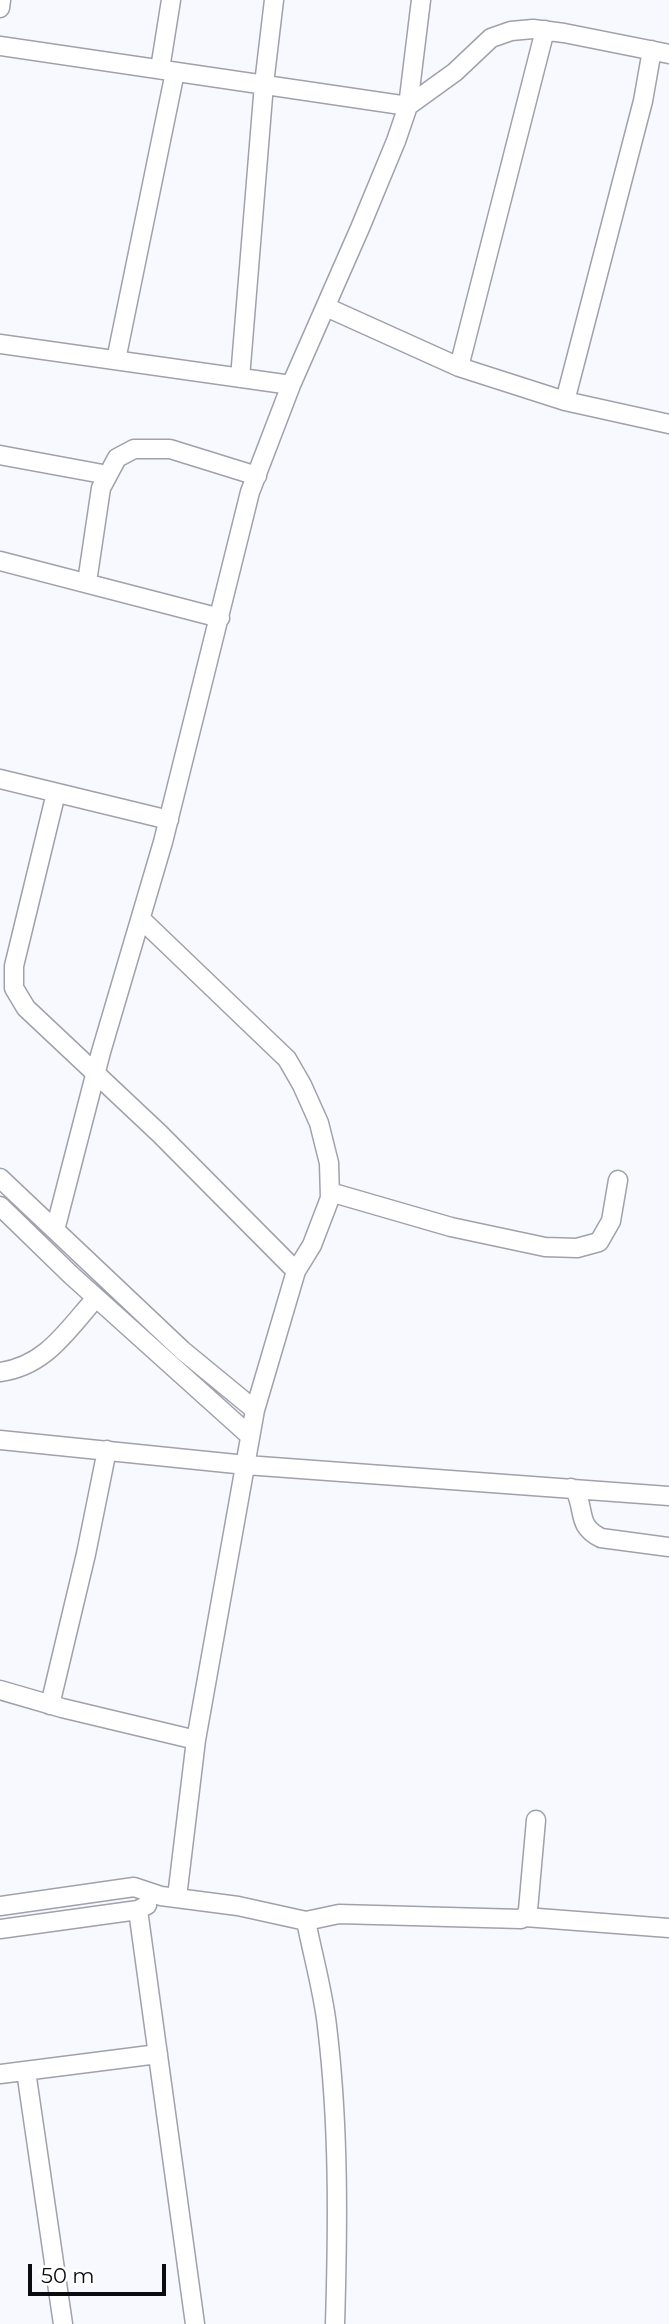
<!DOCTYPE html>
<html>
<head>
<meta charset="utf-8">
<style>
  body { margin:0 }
  #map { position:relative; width:669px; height:2324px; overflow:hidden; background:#f8f9fe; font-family:Montserrat,sans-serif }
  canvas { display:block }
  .scale { position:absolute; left:28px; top:2264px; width:138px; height:32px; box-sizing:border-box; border:4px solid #0b0c10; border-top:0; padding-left:9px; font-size:21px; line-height:24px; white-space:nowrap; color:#0b0c10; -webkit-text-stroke:5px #fff; paint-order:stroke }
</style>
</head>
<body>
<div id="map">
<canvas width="669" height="2324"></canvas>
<div class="scale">50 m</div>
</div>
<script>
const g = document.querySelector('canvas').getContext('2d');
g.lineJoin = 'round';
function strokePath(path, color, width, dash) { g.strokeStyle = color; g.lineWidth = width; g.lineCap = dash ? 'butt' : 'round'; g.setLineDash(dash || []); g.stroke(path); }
const street = new Path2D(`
  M0,8l1,-8
  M0,46l408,60 13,-106
  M160,69l11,-69
  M326,307l133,60 106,34 104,23
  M0,344l291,41
  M116,360l59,-288
  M459,367l86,-337
  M240,378l24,-294 10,-84
  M565,401l78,-300 9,-51
  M0,455l108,20
  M0,561l220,57
  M87,582l14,-94 16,-30 17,-9h36l87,27
  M0,779l169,41
  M56,793l-42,173v22l12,20 134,126 136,137
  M141,919l146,140 15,26 17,38 10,40 1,35 -18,47 -16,26 -41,139 -59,330 -19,157
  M0,1178l182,172 73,60
  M330,1192l121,35 94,20 32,1 22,-6 12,-21 7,-41
  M0,1206l71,69 179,161
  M55,1230l46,-178 62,-210 87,-350 41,-107 69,-157 36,-87 12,-35 47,-34 36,-34 20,-7 22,-2 31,4 105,21
  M0,1372c46,-6 67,-42 96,-74
  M0,1440l246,25 423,31
  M571,1488l5,4c9,20 1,34 25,46l68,9
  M0,1690l62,18 134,32
  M50,1705l36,-151 21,-104
  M0,1906l134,-19 27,9 77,10 68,15 33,-7 182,5 4,-2 3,-7 8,-90
  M138,1910l57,414
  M525,1917l144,11
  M306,1921c7,35 17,70 21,105 12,99 11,198 8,298
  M0,1929l138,-19 9,-5
  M26,2071l37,253
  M0,2074l158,-20`);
strokePath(street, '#9fa1ac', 21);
strokePath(street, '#fff', 18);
</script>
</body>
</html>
